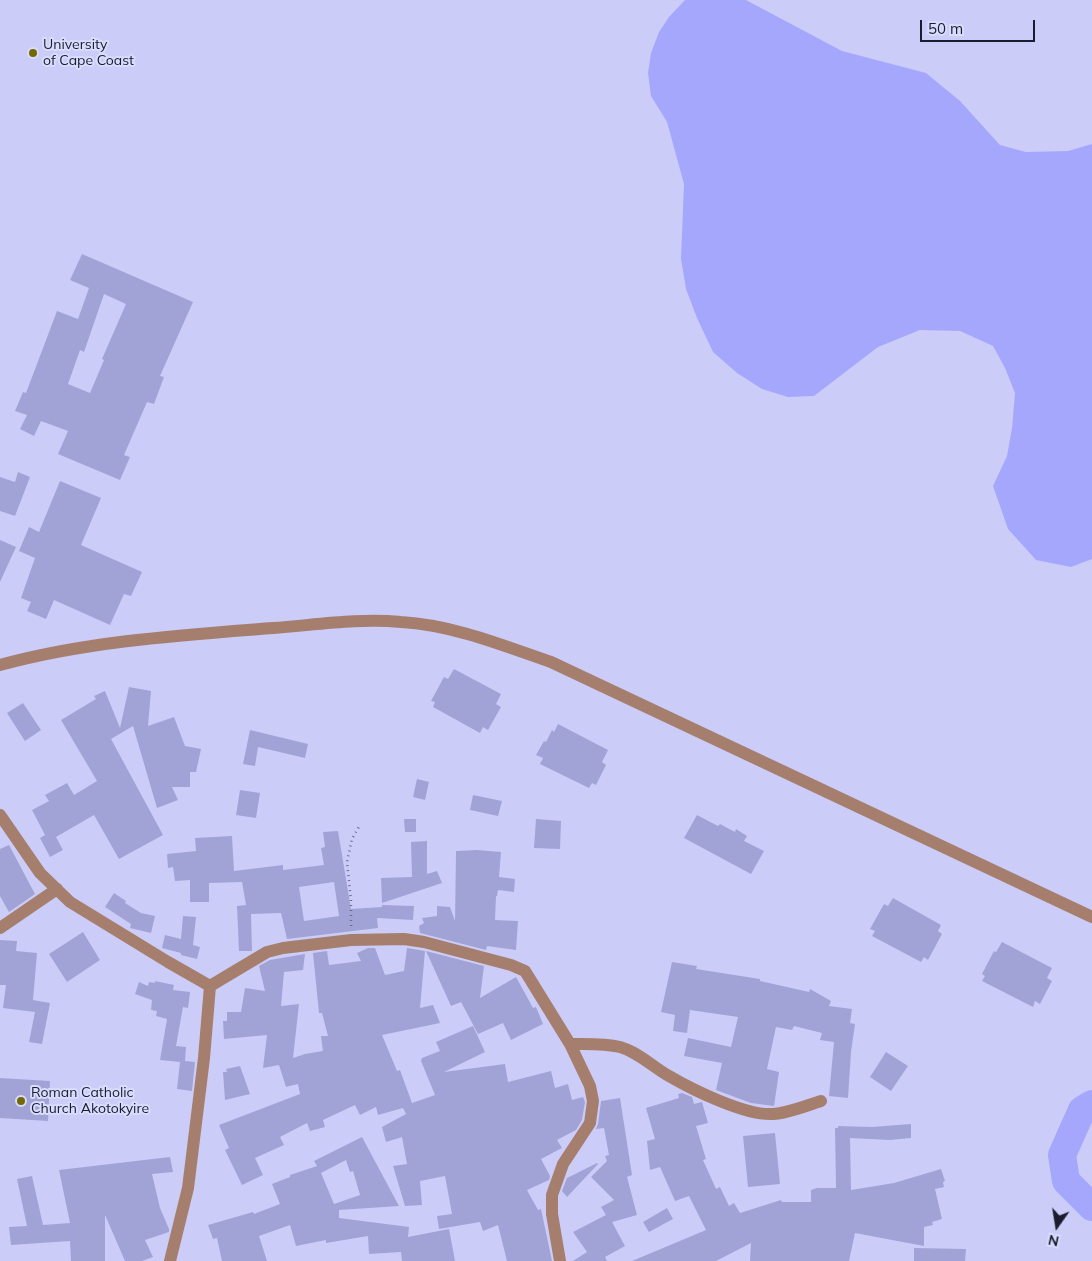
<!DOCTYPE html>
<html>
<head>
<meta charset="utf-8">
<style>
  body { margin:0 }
  #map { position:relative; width:1092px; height:1261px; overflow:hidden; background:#cbcdf8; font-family:Mulish,sans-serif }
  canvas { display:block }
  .north { position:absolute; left:1032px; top:1201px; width:50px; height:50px; -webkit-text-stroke:4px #d9dcfc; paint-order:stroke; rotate:193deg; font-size:14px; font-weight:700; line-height:20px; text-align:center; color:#1b1c2f }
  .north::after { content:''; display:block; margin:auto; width:18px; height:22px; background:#1b1c2f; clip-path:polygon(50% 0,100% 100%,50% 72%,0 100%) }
  .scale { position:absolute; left:920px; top:20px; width:115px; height:22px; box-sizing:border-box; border:2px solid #1b1c2f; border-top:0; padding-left:6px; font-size:15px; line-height:18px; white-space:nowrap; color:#1b1c2f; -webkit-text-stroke:4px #d9dcfc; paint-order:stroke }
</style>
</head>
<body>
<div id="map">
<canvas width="1092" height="1261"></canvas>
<div class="north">N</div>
<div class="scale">50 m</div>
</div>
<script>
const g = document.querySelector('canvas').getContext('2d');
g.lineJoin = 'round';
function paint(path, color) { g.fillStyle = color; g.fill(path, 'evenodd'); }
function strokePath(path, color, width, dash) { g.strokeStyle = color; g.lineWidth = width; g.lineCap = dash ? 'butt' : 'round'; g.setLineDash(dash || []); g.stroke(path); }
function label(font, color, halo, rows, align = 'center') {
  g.font = font + ' Mulish,sans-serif'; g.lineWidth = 4; g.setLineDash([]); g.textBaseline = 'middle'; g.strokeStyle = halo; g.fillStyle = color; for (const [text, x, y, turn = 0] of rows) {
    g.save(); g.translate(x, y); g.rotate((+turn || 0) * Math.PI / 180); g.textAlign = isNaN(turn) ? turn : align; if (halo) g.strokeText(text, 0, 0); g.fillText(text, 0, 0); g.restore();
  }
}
const water = new Path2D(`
  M685,0h61l96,51 84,22 34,28 40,44 26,7 42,-1 24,-7v415l-21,8 -35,-7 -28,-31 -15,-43 14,-30 5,-28 3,-35 -10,-25 -12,-22 -33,-15 -40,-1 -42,17 -64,49 -26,1 -26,-8 -25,-16 -24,-21 -16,-34 -11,-29 -5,-30 3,-75 -17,-62 -16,-26 -3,-23 3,-20 8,-21 10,-15z`);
const river = new Path2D(`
  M1092,1104l-10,6 -20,45 4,26 26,26`);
const building = new Path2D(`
  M82,254l111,48 -33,74 4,1 -10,27 -7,-2 -23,53 6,2 -10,23 -62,-26 10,-23 -27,-10 -7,15 -14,-7 7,-14 -12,-4 8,-19 3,1 31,-82 21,8 11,-31 -19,-8zM104,294l22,10 -24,55 2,1 -14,33 -22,-9 12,-34 4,2z
  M18,472l12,5 -15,39 -15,-5v-34l15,5z
  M60,481l41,17 -20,47 61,27 -11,24 -7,-2 -14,31 -56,-25 -8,19 -19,-8 4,-9 -10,-4 14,-40 -16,-7 10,-24 10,5z
  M0,540l16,7 -16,35z
  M454,669l47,25 -5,10 5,3 -13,23 -5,-3 -3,6 -47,-26 2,-5 -4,-1 13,-24 4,2z
  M129,687l22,4 -3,35 26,-9 11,29 16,3 -5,23h-6v15h-18l6,13 -21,8 -24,-82 -22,13 52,96 -44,24 -25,-44 -38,22 7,13 -13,7 -10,-19 5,-3 -13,-25 17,-9 -4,-6 22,-12 7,12 23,-14 -36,-61 35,-21 -2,-3 11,-5 15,37z
  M23,703l18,27 -16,11 -18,-28z
  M558,724l50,26 -6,12 4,3 -10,20 -4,-2 -3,5 -49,-24 3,-6 -7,-3 8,-14 2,1 6,-12 2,2z
  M250,730l58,14 -3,14 -47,-11 -3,19 -12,-2z
  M417,779l12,3 -4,18 -12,-3z
  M240,790l20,3 -4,25 -20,-3z
  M473,795l29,6 -4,15 -28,-6z
  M697,815l21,11 2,-2 15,8 1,-3 11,7 -3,5 20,10 -13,23 -67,-36z
  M404,819h12v13h-11z
  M536,819l25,2 -1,28 -26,-1z
  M338,831l13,78 31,-2v-2l32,1 -1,14 -36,-2 1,10 -91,11 -6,-26 -30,1 1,37h-13l-2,-45 9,-1 -4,-23 -33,1v19h-19v-22l-15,1 -2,-14 -5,1 -1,-14 29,-3 -1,-13 37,-2 2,35 49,-6v5l41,-5 -3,-17 4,-1 -2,-15zM334,882l5,34 -35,5 -5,-34z
  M427,841v33l10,-3 5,12 -60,20 -1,-25 31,-1 -1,-35z
  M9,845l26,49 -26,18 -9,-16v-47z
  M477,850l24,2 -2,25 16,2 -1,13 -16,-2 -1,6h-1l-1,24 23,1 -2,29 -29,-4 -1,4 -66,-17 -1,-7 5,-3 -2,-5 15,-2v-10l13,1 5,14 1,-70z
  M114,893l12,8 -1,2 16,10 14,3 -4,17 -21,-5 1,-4 -26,-17z
  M893,898l48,27 -3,6 4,3 -14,26 -4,-3 -3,5 -49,-26 3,-5 -5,-2 14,-25 4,2z
  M183,916l13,1 -3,28 7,2 -3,12 -16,-4v-2l-19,-5 3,-13 16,4z
  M83,932l17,28 -33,22 -18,-28z
  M0,940l17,1 -1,10 21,2 -4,47 17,3 -8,41 -13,-2 6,-30 -32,-4 3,-23h-6z
  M1002,942l50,26 -5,10 5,3 -12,23 -5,-3 -2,6 -51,-26 3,-5 -3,-2 12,-23 2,1z
  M368,948h7l10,27 19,-4 3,-23 18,3 -5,57 13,-3 7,18 -58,12 15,36 3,-1 12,33 23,-8 -14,-34 1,-3 18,-7 -4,-9 37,-16 12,26 -41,20 61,-8 3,18 43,-11 4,17 13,-4 4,16 11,-3 2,5 -3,18 -6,10 -19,10 5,8 -21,11 9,17 -1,4 -22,10 11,20 3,-1 11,52h-45l-9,-36 -15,6 -3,-9 -41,7 -2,-13 15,-2 -7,-38 -25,5 2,24 -17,1 -12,-40 14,-2 -5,-27 -16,5 -4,-15 24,-13 -3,-6 -25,7 -2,-8 -16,8 -5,-10 -32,15 2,7 -15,4 -3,-8 -27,14 4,8 -29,13 8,17 -21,10 -17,-35 4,-2 -10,-23 81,-31 -2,-10 -12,3 -7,-22 -16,3 4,-33 -43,4 -1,-18h4v-9h14l4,-24 20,3 -6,-25 11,-6 35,-6 -2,16 -19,2 -3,34 18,-2 -6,54 12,-4 18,-3 -2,-15h7l-6,-23h-3l-6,-60 14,-2 2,14 32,-4 -4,-8z
  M426,951l58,15 -4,32 36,-21 17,31 3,-1 7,17 -32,16 -8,-17 -25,11 -17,-32 -10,4z
  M672,962l25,4 -1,3 64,10v2l49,11 1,-3 21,12 -2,5 23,3 -2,14 5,1 -4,28 -3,46 -19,-2 5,-54 -14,-2 2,-7 -28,-7 -2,4 -16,-3 -9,42 12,3 -5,34 -23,-3 -35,-13 6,-27 -38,-7 4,-18 43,9 7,-30 -48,-7 -3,23 -14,-2 2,-16 -14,-3z
  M155,981l19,4 -1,5 17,2 -2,16 -5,-1 -7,39 10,1 -1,14 10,1 -3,29 -15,-2 3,-27 -20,-2 7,-41 -11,-3 1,-5 -6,-1 1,-10 -17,-6 4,-12 9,4 1,-4 6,1z
  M886,1052l22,14 -17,25 -21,-14z
  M240,1066l10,28 -25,6 -2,-28h4l-1,-3z
  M0,1078l50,3 -2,40 -48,-3z
  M682,1093l10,4 2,7 8,-2 6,21 -12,3 10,33 -3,1 13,29 4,-2 9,19 5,-3 6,10 41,-13 1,2h29v-12l6,-2h19l-1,-60h3v-2l34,1 39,-3v14l-21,2 -40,-2 1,52 43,-7 47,-14 4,12 -2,1 1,5 -9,2 7,30 -10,3 1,3 -9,2v19l-69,-13 -6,28h-99l1,-18 -35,18h-84l74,-31 -17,-34 -14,5 -15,-34 -10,3 -3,-29 8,-2 -9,-31 33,-10 -1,-4z
  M620,1098l12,77 -5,2 10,38 -25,7 13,24 -20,11 2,4h-34l14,-9 -14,-20 33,-17 -5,-8 13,-7 -23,-23 16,-16 -2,-5 4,-1 -5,-27 -8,1 2,-5 3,-23z
  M775,1133l5,51 -32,3 -5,-51z
  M362,1137l37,69 -60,4v8l70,9 -1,10 41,-8 6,32h-53l-1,-9 -32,2 -1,-18 -42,7v-3l-30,6 -6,-21 -31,11 8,25h-45l-5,-23 -4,1 -5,-14 45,-13 1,2 26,-10 -8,-20 18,-7v-2l27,-9 -3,-5zM346,1160l4,12 3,-1 7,24 -26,9 -13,-31z
  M170,1157l3,15 -21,2 8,34 9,21v3l-24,8 8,17 -11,4h-17l-20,-46v46h-34l-1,-20 -59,4 -2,-18 18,-1 -10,-47 15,-3 11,49 27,-2 -11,-53z
  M597,1163l1,1 -31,33 -5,-6 5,-13z
  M667,1208l6,11 -24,13 -6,-10z
  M914,1248l52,1 -1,12h-51z`);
const path = new Path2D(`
  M351,926v-26l-4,-38 5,-23 8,-14`);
const minor = new Path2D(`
  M0,665c88,-24 183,-30 273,-37 42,-3 86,-10 128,-6 52,3 101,23 150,40l541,255
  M0,815l40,58 30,29 98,60 42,24
  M0,928l57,-39
  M210,986l57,-34 16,-4 68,-8 53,-1 20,3 87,23 14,6 45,73 20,42 3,15 -3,22 -27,41 -11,31v19l8,47
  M570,1044c16,0 34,-1 50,3 18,5 33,20 49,29 24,14 77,40 104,38 16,-1 32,-8 48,-13
  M170,1261l18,-73 16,-130 6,-72`);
const markers = [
  [33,53,5,"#746900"],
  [21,1101,5,"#746900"]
];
const poiNames = [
  ["University",43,45],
  ["of Cape Coast",43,61],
  ["Roman Catholic",31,1093],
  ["Church Akotokyire",31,1109]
];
paint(water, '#a5a7fd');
strokePath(river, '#a5a7fd', 28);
paint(building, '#a1a3d6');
strokePath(path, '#6c6d8b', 2.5, [1, 4]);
strokePath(minor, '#a67e6e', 12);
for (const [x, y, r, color] of markers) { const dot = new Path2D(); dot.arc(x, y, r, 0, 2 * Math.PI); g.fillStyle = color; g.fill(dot); strokePath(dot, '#d9dcfc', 2); }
label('14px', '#1b1c2f', '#d9dcfc', poiNames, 'left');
</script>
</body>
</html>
